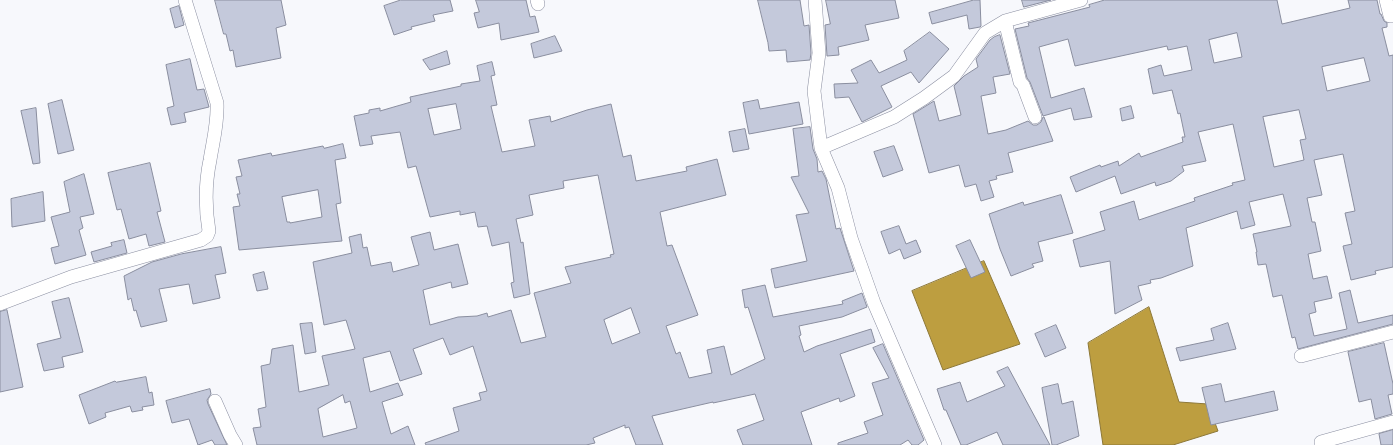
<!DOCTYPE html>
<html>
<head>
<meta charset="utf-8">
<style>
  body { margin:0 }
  canvas { display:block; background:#f7f8fc }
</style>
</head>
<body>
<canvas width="1393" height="445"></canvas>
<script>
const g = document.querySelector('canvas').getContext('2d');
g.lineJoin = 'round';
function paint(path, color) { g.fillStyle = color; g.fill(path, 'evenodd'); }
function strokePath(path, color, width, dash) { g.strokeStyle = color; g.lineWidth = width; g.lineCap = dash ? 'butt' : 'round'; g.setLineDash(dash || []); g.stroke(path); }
const water = new Path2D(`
  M984,261l36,83 -77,26 -31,-79z
  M1149,307l30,95 29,2 10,27 -45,14h-70l-15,-102z`);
const building = new Path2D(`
  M215,0h66l5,25 -10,3 5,30 -45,9 -3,-17 -3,1 -4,-17h-2z
  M401,0h49l3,11 -20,4 2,6 -24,6 1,2 -18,6 -10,-29z
  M476,0h50l4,17 5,-1 4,16 -38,8 -2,-17 -21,5 -4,-15 5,-1z
  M758,0h42l4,26 5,-1 2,28 -1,7 -23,2 -1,-12 -17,1 -1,-8z
  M826,0h69l4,18 -34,7 4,15 -31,7 1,8 -12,1 -2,-31 5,-1z
  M974,0h6l1,26 -1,1 -11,2 -2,-14 -35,9 -3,-11z
  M1022,0h29l-27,7z
  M1105,0h172l5,24 68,-16 -2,-8h29l3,14h1l3,7 3,2v4l-5,1 7,28 4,-1v212l-18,4 1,3 -25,6 -8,-34 9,-2 -7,-31 10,-2 -12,-57 -29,6 8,35 -15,3 5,24h3l6,29 -13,3 5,25 14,-3 5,22 -18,4 2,10 -7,2 5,22 33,-7 -8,-36 11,-3 8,33 35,-8v9l-95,25 -3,-12 -3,1 -10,-43 -9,2 -7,-33 -8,1 -2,-13h1l-4,-18 38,-8 -8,-32 -34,8 6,23 -14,4 -4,-18 -51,17 7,38 -32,12 -11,2 1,3 -13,3 4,14 -27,14 -5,-53 -30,6 -7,-27 32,-10 -5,-18 34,-11 5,19 56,-19 -1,-3 39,-13 -1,-2 13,-3 -12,-56 -35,8 8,29 -24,5 2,5 -13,10 -15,5 -1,-4 -34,12 -6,-18 -39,16 -6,-15 30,-12 1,2 17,-6 1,5 20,-13 2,4 42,-15 -1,-5h3l-5,-24 -2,1 -6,-24 -19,4 -5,-25 13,-4 3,11 28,-6 -5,-24 -19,4 -1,-4 -92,20 -7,-27 -29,8 12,51 33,-10 8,29 -18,3 -3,-12 -28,8 -13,-34 -3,-4 -12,-49 14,-3 -1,-3 62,-16 -1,-2zM1237,33l5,24 -28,6 -5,-23zM1364,58l6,23 -43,10 -5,-24zM1299,110l7,29 -6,1 4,20 -30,7 -11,-50z
  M179,6l5,19 -9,3 -5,-19z
  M930,32l19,17 -30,34 -8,-11 -30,14 11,21 -30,15 -13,-25 -14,1 -1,-14 24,-1 -7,-13 20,-10 8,13 28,-13 -3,-9z
  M1000,35l10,39 -17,3 3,16 -15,3 7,38 18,-4 22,-9 5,4h4l4,-3 2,-5h1l9,24 -45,12 5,19 -17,4 1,3 -8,2 5,16 -13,4 -5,-17 -11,3 -6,-22 -30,8 -16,-59 21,-13 5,20 22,-6 -7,-29 10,-10 14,-9 -2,-8 14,-19 4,-3z
  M555,36l7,15 -28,7 -3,-14z
  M447,51l3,13 -20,6 -7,-10z
  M190,59l7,31 7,-1 5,18 -25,6 2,9 -15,3 -4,-17 7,-2 -8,-41z
  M492,62l3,13 -4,1 6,29 -6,1 11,46 33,-6 -6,-26 21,-4 1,6 36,-12 24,-6 12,53 8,-2 5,26 51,-10 -1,-4 31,-8 9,36 -66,17 7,34 5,-1 26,70 -32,11 10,28 4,-2 9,26 23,-5 -5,-23 17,-4 7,29 34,-16 -17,-52 -3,1 -3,-18 23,-5 8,32 70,-13 -1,-3 20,-8 5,14 -25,10 -43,9 2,9 -2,1 5,16 13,-6 54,-17 4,13 -35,12 15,42 -15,6 -1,-4 -38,14 11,33h-69l-6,-15 27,-10 -9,-26 -42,9v-1l-61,14 11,29h-27l-7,-18 -4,1v-3l-32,13 2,5 -9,2h-160l-1,-2 34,-12 -6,-23 28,-8 -2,-7 8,-2 -14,-45 -23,9 -7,-17 -30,11 9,25 -22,7 -10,-30 -27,7 7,34 28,-9 5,12 -21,7 9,32 17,-8 7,19h-158l-4,-17 8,-1 -3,-18 8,-2 -5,-41 9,-2 2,-15 21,-4 6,47 30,-7 -7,-29 33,-7 -9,-29 -22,5 -11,-63 39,-9 -3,-16 12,-3 2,14 4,-1 4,19 20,-4 2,10 26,-7 -8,-28 19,-5 4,18 24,-6 10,40 -16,4 -1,-6 -28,8 7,35 28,-8 19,-1 10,-3 1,4 23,-7 10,33 25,-6 -12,-44 37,-10 -6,-16 46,-10 -1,-2 4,-1 -16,-79 -35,6 1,7 -35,7 4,20 -17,4 5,24 2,-1 7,52 -16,4 -3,-15 3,-1 -5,-40 -17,4 -5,-20 -9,1 -3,-15 -15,3v-4l-30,6 -14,-51 -8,2 -8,-36 -29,4 2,8 -13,2 -6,-30 15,-3v-3l11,-2v3l31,-9 -1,-5 51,-11v-2l19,-3 -3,-15zM456,104l5,25 -27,6 -6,-26zM631,308l9,25 -28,11 -8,-24zM343,395l2,8 5,-2 7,27 -34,9 -5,-28z
  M62,100l12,50 -16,4 -10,-50z
  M758,100l2,9 39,-7 4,22 -54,10 -6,-31z
  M1131,106l3,12 -12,3 -2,-12z
  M36,108l4,55 -7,1 -12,-53z
  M810,127l3,22 4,10 1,13 4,-1 4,8 10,50 4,-1 14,43 -79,17 -4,-19 36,-8 -11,-46 13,-2 -18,-36 8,-1 -6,-47z
  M745,129l4,20 -16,3 -4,-20z
  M343,144l3,14 -11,2 6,43 -5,1 6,37 -103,9 -6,-43 7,-1 -3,-12h3l-4,-17 6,-1 -4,-16 33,-7 1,3 51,-10 1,2zM318,190l4,27 -32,6v-1h-3l-5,-25z
  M894,146l9,24 -20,7 -9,-25z
  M150,163l11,48 -4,1 8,30 -16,4 -3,-12 -17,5 -8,-30 -4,1 -9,-37z
  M84,174l10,40 -14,3 3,11 -4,2 7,25 -31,9 -4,-16 8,-2 -8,-29 19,-5 -6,-30z
  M43,192l2,29 -33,6 -1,-28z
  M1061,195l12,38 -35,9 5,19 -11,3 2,3 -23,9 -11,-27 -11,-35 34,-12 1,3z
  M899,226l7,18 10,-4 5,12 -17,7 -4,-10 -11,5 -8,-22z
  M124,240l3,13 -33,9 -3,-10 21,-6 -1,-3z
  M970,240l15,32 -14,6 -15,-32z
  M221,247l5,26 -11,2 5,23 -27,6 -4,-20 -30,5 8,32 -26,6 -5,-17 -2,1 -3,-13 -3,2 -4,-24 28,-14 29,-8z
  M264,272l4,17 -11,2 -4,-16z
  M69,298l14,54 -21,5 2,10 -20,4 -7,-27 24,-6 -9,-36z
  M7,310l16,77 -23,5v-80z
  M312,323l4,29 -11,2 -5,-30z
  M1228,323l8,26 -56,12 -4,-13 38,-8 -3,-11z
  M1056,325l10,23 -21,9 -10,-23z
  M1384,343l9,41v10l-5,1 4,19 -17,5 -4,-20 -12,3 -11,-50z
  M883,344l41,96 -6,5h-6l-4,-5 -8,5h-62v-2l30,-10 -4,-11 19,-7 -11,-32 17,-5 -16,-30z
  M1008,367l42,78h-47l-6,-13 -31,13h-5l-15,-35h-2l-7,-21 23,-7 7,20 38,-16 -8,-14z
  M146,377l3,16 3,-1 2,13 -12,2 1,3 -11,2 -2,-6 -25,7 1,4 -17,7 -10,-29 36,-14 1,1z
  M1058,384l4,20 11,-3 6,35 -23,9h-4l-10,-57z
  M1221,384l4,18 49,-11 4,19 -67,15 -9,-37z
  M210,389l1,5 -4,6 1,4 19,41h-12l-3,-5 -14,5 -9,-26 -17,4 -6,-22z
  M1393,430v15h-12l-2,-11z`);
const street = new Path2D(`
  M537,0l1,4
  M815,0l4,53 -5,38 7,57
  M1386,0l4,16h3
  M1005,21l15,61 3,3 12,32
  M0,304l71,-27 130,-37 6,-4 2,-5c-4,-24 -4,-47 1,-71 3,-19 8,-37 7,-57l-32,-103
  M1301,356l92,-24
  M215,401l15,34 6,10
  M1321,442l72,-20
  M935,445l-61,-142 -23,-65 -13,-50 -17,-40 73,-31 30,-19 30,-22 31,-43 20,-12 76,-21`);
paint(water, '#bd9e40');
strokePath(water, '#8d7838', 1);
paint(building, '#c4c9db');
strokePath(building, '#8a8e9f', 1);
strokePath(street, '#8b8fa1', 14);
strokePath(street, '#fff', 13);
</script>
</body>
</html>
